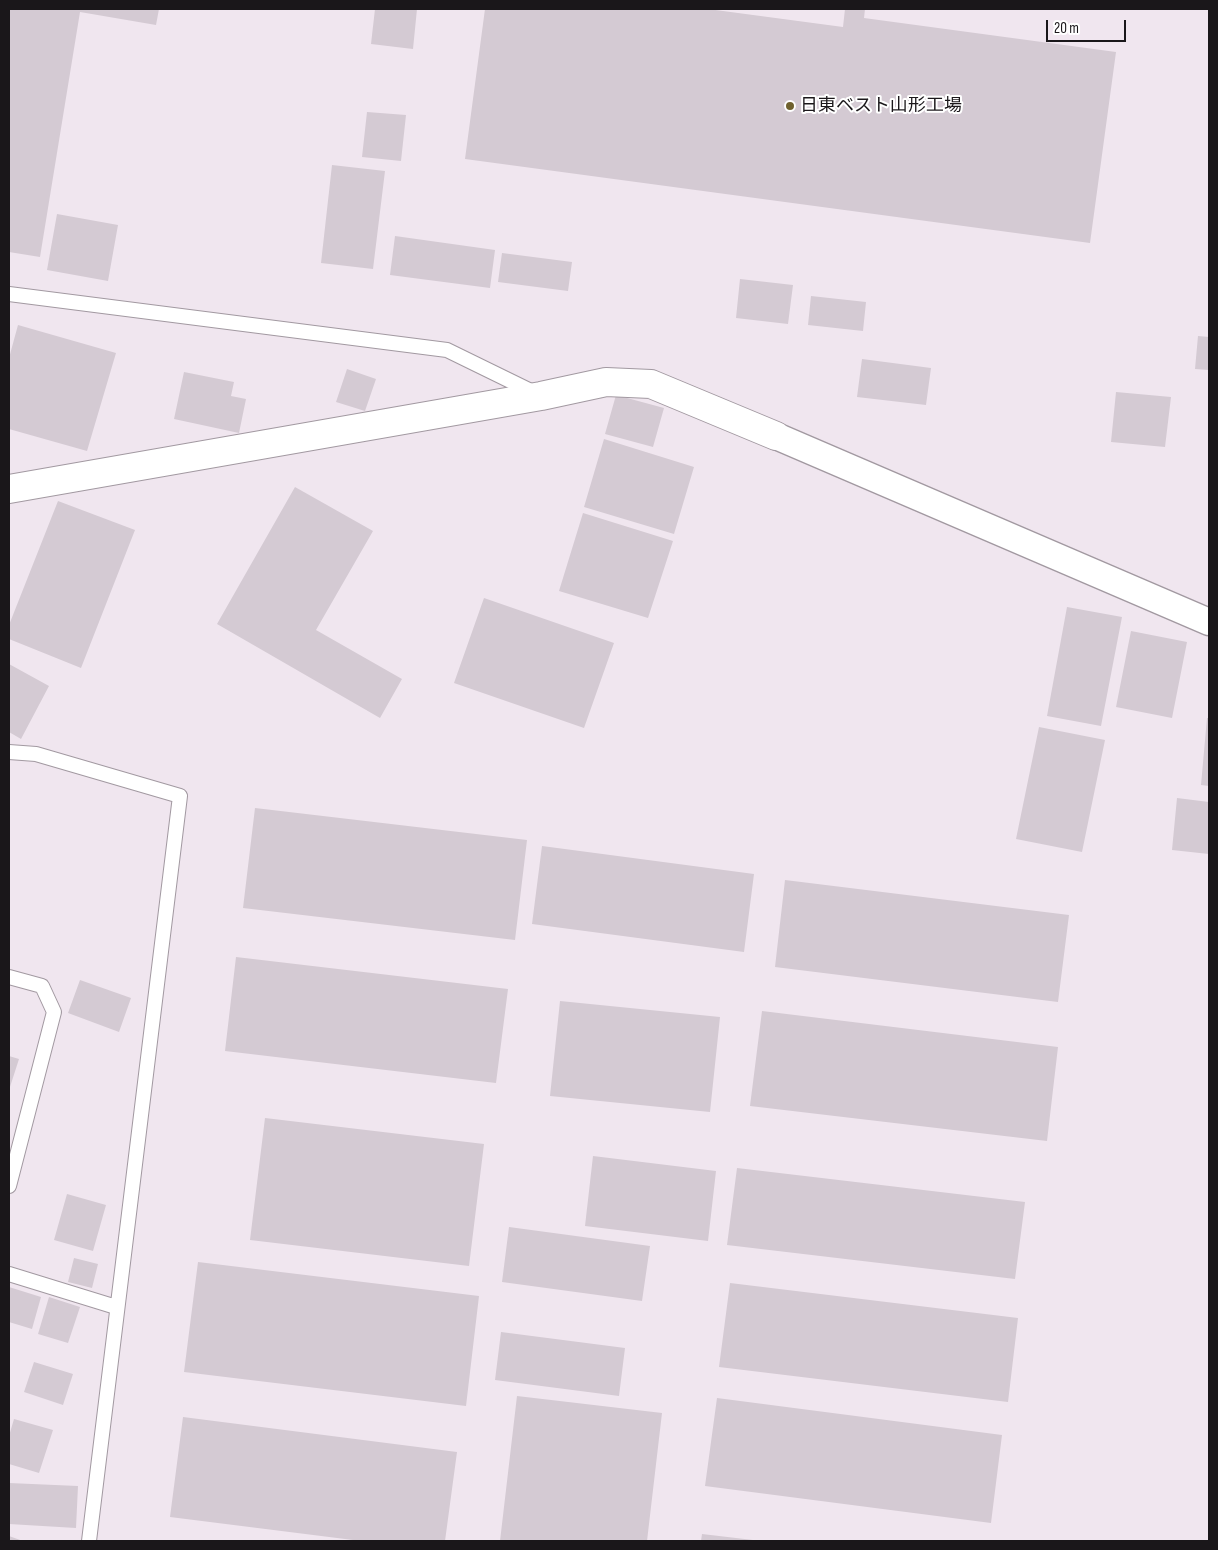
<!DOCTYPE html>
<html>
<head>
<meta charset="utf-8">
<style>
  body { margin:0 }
  #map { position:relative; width:1218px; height:1550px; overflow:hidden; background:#f0e6ef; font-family:"Sofia Sans Condensed",sans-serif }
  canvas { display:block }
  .frame { position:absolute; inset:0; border:10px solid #1a171a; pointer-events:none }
  .scale { position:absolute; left:1046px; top:20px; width:80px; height:22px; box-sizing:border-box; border:2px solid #1a171a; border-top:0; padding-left:6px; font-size:15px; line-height:18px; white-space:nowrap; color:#1a171a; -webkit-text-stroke:4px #fff; paint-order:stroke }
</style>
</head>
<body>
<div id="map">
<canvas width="1218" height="1550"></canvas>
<div class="frame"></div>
<div class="scale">20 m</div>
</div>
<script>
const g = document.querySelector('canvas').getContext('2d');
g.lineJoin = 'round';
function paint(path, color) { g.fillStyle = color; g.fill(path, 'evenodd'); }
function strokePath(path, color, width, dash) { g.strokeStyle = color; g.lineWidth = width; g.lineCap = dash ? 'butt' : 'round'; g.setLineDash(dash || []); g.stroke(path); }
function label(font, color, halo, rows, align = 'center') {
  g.font = font + ' "Sofia Sans Condensed","Noto Sans JP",sans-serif'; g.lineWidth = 4; g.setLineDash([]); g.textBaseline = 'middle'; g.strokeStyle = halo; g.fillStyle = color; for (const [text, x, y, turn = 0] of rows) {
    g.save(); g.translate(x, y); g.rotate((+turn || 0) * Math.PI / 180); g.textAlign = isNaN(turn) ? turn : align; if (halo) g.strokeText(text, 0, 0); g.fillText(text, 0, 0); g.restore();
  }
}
const building = new Path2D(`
  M9,9h150l-3,16 -76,-13 -40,245 -31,-5z
  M375,9h42l-4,40 -42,-5z
  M485,9h223l135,18 2,-18h20l-1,9 252,34 -26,191 -625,-84z
  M367,112l39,3 -5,46 -39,-4z
  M332,165l53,6 -12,98 -52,-6z
  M57,214l61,11 -10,56 -61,-11z
  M395,236l100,14 -5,38 -100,-13z
  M502,253l70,9 -4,29 -70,-9z
  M740,279l53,6 -5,39 -52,-6z
  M811,296l55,6 -3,29 -55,-6z
  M18,325l98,28 -29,98 -78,-22v-71z
  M1198,336l11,1v33l-14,-1z
  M862,359l69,9 -5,37 -69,-8z
  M347,369l29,10 -11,32 -29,-9z
  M184,372l50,10 -3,14 15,3 -7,34 -65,-14z
  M1116,392l55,5 -6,50 -54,-5z
  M616,395l48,13 -11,39 -48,-13z
  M604,439l90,28 -20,67 -90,-27z
  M295,487l78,44 -57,99 86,49 -22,39 -163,-94z
  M58,501l77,29 -54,138 -72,-29v-14z
  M583,513l90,28 -25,77 -89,-27z
  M484,598l130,45 -30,85 -130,-45z
  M1067,607l55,10 -21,109 -54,-10z
  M1131,631l56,11 -15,76 -56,-11z
  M9,664l40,22 -28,53 -12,-7z
  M1207,718h2v68l-8,-1z
  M1039,727l66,13 -23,112 -66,-13z
  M1177,798l32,4v52l-37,-4z
  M255,808l272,32 -12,100 -272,-32z
  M542,846l212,28 -10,78 -212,-28z
  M785,880l284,35 -11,87 -283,-35z
  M236,957l272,32 -12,94 -271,-32z
  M80,980l51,18 -12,34 -51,-19z
  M560,1001l160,16 -10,95 -160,-16z
  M762,1011l296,36 -11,94 -297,-35z
  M9,1056l10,3 -10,31z
  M265,1118l219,26 -15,122 -219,-26z
  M593,1156l123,15 -8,70 -123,-15z
  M737,1168l288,34 -10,77 -288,-34z
  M67,1194l39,11 -13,46 -39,-11z
  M509,1227l141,19 -8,55 -140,-19z
  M74,1258l24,6 -6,24 -24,-6z
  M198,1262l281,34 -13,110 -282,-34z
  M730,1283l288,35 -10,84 -289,-35z
  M9,1287l32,10 -9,32 -23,-7z
  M49,1297l31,10 -12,36 -30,-9z
  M501,1332l124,16 -6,48 -124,-16z
  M34,1362l39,12 -10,31 -39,-13z
  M517,1396l145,17 -15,128h-147z
  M717,1398l285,37 -11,88 -286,-37z
  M183,1417l274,35 -12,89h-84l-191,-24z
  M14,1419l39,11 -14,43 -30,-9v-28z
  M9,1483l69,3 -2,42 -67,-4z
  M702,1534l51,6v1h-52z
  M9,1536l14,5h-14z`);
const service = new Path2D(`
  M9,294l438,56 90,44
  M9,752l27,2 144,42 -91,745
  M9,977l33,9 12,26 -45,174
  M9,1274l107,33`);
const minor = new Path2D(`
  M776,436l433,186`);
const tertiary = new Path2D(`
  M9,489l532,-93 65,-14 45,2 125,52`);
const markers = [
  [790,106,5,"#6f612e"]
];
const poiNames = [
  ["日東ベスト山形工場",800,106]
];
paint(building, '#d4cad3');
strokePath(service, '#a299a1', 16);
strokePath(minor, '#a299a1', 29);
strokePath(tertiary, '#a299a1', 30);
strokePath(service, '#fff', 14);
strokePath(minor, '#fff', 26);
strokePath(tertiary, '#fff', 28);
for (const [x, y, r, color] of markers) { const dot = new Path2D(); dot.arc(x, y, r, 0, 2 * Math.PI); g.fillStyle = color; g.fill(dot); strokePath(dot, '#fff', 2); }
label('18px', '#1a171a', '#fff', poiNames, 'left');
</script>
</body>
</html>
